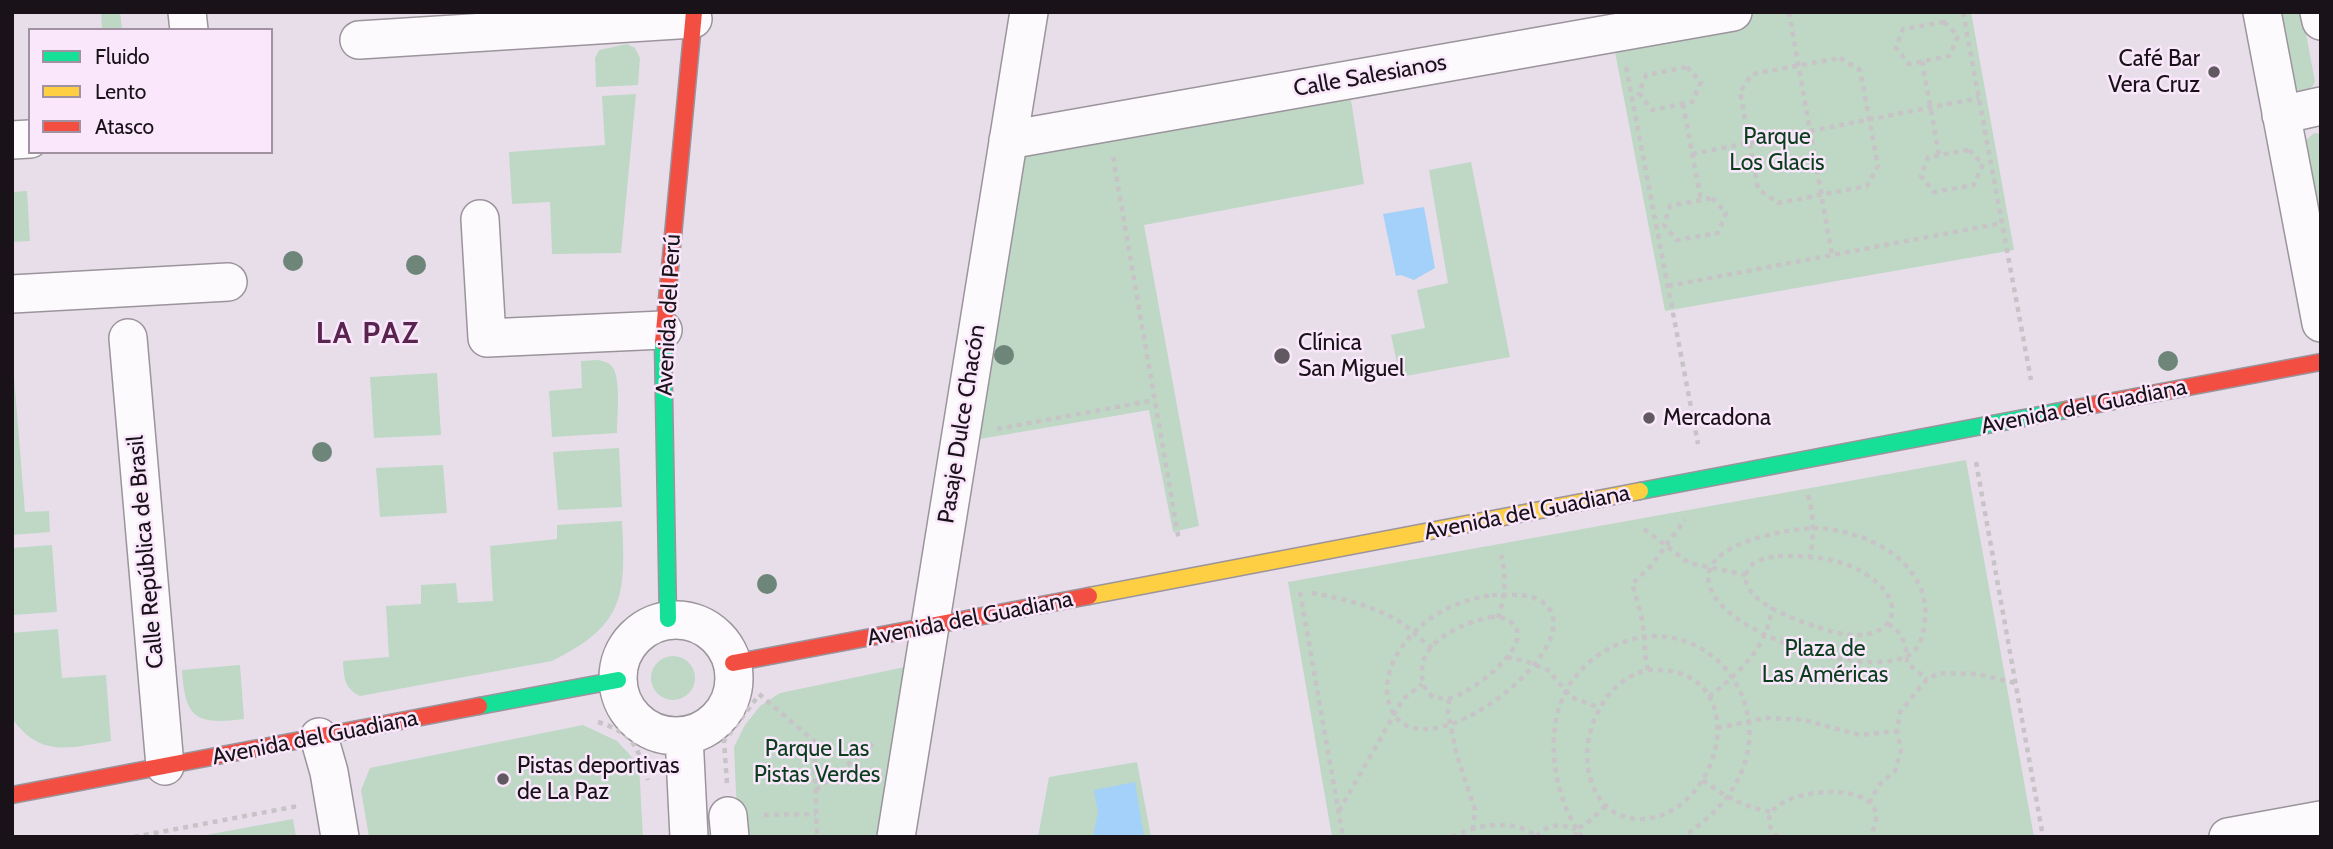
<!DOCTYPE html>
<html>
<head>
<meta charset="utf-8">
<style>
  body { margin:0 }
  #map { position:relative; width:2333px; height:849px; overflow:hidden; background:#e8deea; font-family:Cabin,sans-serif }
  canvas { display:block }
  .frame { position:absolute; inset:0; border:14px solid #191219; pointer-events:none }
  .legend { position:absolute; left:28px; top:28px; width:245px; height:126px; box-sizing:border-box; background:#fae7fb; border:2px solid #a092a1; margin:0; padding:9px 12px; list-style:none; font-size:21px; color:#191219 }
  .legend li { display:flex; align-items:center; gap:14px; height:35px }
  .legend b { width:35px; border:2px solid #a092a1 }
</style>
</head>
<body>
<div id="map">
<canvas width="2333" height="849"></canvas>
<div class="frame"></div>
<ul class="legend">
<li><b style="height:9px;background:#16e098"></b>Fluido</li>
<li><b style="height:9px;background:#ffcf43"></b>Lento</li>
<li><b style="height:9px;background:#f24e42"></b>Atasco</li>
</ul>
</div>
<script>
const g = document.querySelector('canvas').getContext('2d');
g.lineJoin = 'round';
function paint(path, color) { g.fillStyle = color; g.fill(path, 'evenodd'); }
function strokePath(path, color, width, dash) { g.strokeStyle = color; g.lineWidth = width; g.lineCap = dash ? 'butt' : 'round'; g.setLineDash(dash || []); g.stroke(path); }
function label(font, color, halo, rows, align = 'center') {
  g.font = font + ' Cabin,sans-serif'; g.lineWidth = 5; g.setLineDash([]); g.textBaseline = 'middle'; g.strokeStyle = halo; g.fillStyle = color; for (const [text, x, y, turn = 0] of rows) {
    g.save(); g.translate(x, y); g.rotate((+turn || 0) * Math.PI / 180); g.textAlign = isNaN(turn) ? turn : align; if (halo) g.strokeText(text, 0, 0); g.fillText(text, 0, 0); g.restore();
  }
}
const green = new Path2D(`
  M101,12h19l2,18h-20z
  M1619,12h352l43,238 -349,61 -50,-259 -264,48 13,84 -220,41 55,301 -26,6 -24,-122 -175,30 50,-317z
  M2280,12h22l13,70c-4,7 -7,10 -15,10l-6,-6z
  M627,44l8,4 5,10 -2,27 -42,2 -1,-29 4,-8z
  M636,94l-15,159 -69,1 -2,-52 -38,2 -3,-52 96,-7 -3,-49z
  M2314,133l7,1v101l-17,-93z
  M1471,162l39,195 -110,20 -9,-42 34,-7 -8,-38 31,-7 -19,-113z
  M27,191l3,50 -18,1v-50z
  M12,352l13,160 24,-1 1,21 -38,3z
  M598,360c6,1 12,3 15,8 8,12 4,50 4,65l-65,4 -3,-46 33,-3 -1,-27z
  M437,373l4,62 -67,3 -4,-61z
  M619,448l3,59 -64,3 -5,-58z
  M1966,460l68,377h-702l-44,-255z
  M443,465l4,48 -67,4 -4,-49z
  M622,521c4,75 3,104 -70,140l-192,35c-16,-8 -16,-18 -17,-35l46,-4 -3,-51 35,-2v-19l35,-2 2,20 35,-2 -3,-55 67,-7v-14z
  M52,545l5,67 -45,3v-67z
  M58,629l4,49 44,-3 5,66c-41,7 -72,17 -99,-23v-85z
  M651 678a22 22 0 1 1 44 0a22 22 0 1 1-44 0Z
  M240,665l4,54c-48,6 -59,0 -62,-49z
  M910,666l-30,171h-142l-4,-90 11,-22 15,-19 20,-13z
  M583,725l34,16 22,24 4,72h-274l-8,-47 9,-22z
  M1137,762l14,75h-113l11,-60z
  M293,819l3,18h-101z`);
const water = new Path2D(`
  M1424,207l11,61 -21,12 -13,-5 -5,1 -13,-62z
  M1135,782l9,55h-51l5,-25 -4,-22z`);
const path = new Path2D(`
  M1789,12l43,243
  M1963,12l68,368
  M1944,22l14,14 -9,20 -40,8 -13,-16 7,-19z
  M1840,58l20,12 18,96 -11,20 -89,17 -20,-14 -18,-97 12,-18z
  M1922,61l17,94
  M1626,67l72,377
  M1687,67l14,15 -9,20 -40,8 -13,-17 7,-18z
  M1683,104l18,96
  M1969,150l14,14 -9,21 -40,7 -13,-16 7,-19z
  M1692,154l287,-56
  M1113,157l66,384
  M1712,198l14,15 -8,20 -41,7 -13,-15 6,-19z
  M1668,286l334,-63
  M997,429l158,-29
  M1976,462l67,375
  M1808,495c6,20 6,41 2,61
  M1813,528c53,1 123,35 111,99 -2,12 -6,25 -19,30 -44,19 -164,-19 -190,-60 -33,-51 67,-67 98,-69z
  M1644,529l45,34 57,12
  M1778,556c31,0 62,1 89,19 43,28 28,67 -24,59 -22,-4 -99,-28 -97,-56 0,-17 19,-20 32,-22z
  M1300,592l43,245
  M1312,593c29,5 58,12 85,27 12,7 23,19 35,28
  M1492,595c15,0 34,-2 47,5 68,36 -121,186 -149,106 -9,-24 3,-50 19,-68 22,-26 51,-38 83,-43z
  M1490,617c4,0 12,0 16,2 40,19 -35,75 -56,79 -6,1 -11,0 -17,-1 -8,-7 -11,-13 -11,-24 -2,-33 42,-50 68,-56z
  M1498,618c7,-20 9,-43 3,-63
  M1888,624c15,8 19,23 19,39l20,16
  M1507,657l18,4 23,9 23,27 29,11
  M1648,670c-3,-12 -3,-22 -4,-34 -1,-18 -7,-35 -12,-52l18,-17 35,-47
  M1648,670c9,0 19,0 27,2 75,18 42,141 -31,147 -14,1 -29,-4 -39,-14 -38,-41 -11,-124 43,-135z
  M759,694l55,47 3,96
  M1709,697c31,-25 58,-49 63,-90
  M1449,699l-1,14 8,39 19,58 -2,18
  M598,722c37,12 39,25 50,58
  M1717,728l49,-10 38,2 56,15 37,-4
  M1703,780c24,18 39,26 68,32
  M727,783l-3,-42 35,-46
  M816,790l57,-46
  M1869,803l10,-18 16,-14 6,-21 -4,-19 3,-19 27,-33 13,-6 38,1 37,9
  M1339,811l64,-112 19,-15
  M764,815l52,-1
  M1536,836c14,-13 23,-12 40,-7
  M134,837l164,-31
  M1452,837c26,-13 61,-19 86,0
  M1575,837l2,-8 14,-9 15,-15
  M1582,837c-24,-34 -34,-81 -25,-122 6,-26 23,-49 46,-63 89,-55 183,44 132,133 -12,21 -32,38 -52,52
  M1778,837c-52,-48 137,-71 91,0`);
const street = new Path2D(`
  M187,12l2,18
  M2262,12l59,311
  M2319,12l2,9
  M359,40l334,-21
  M2281,115l40,-9
  M12,140l18,-1
  M1008,140l725,-128
  M480,219l7,119 176,-8
  M12,294l216,-12
  M128,338l37,428
  M618 678a58 58 0 1 1 116 0a58 58 0 1 1-116 0Z
  M684,736l5,101
  M319,737l10,35 11,65
  M728,816l2,21
  M896,837l133,-825
  M2228,837l93,-17`);
const fast = new Path2D(`
  M663,342l5,277
  M1640,491l426,-81
  M479,706l139,-26`);
const slow = new Path2D(`
  M1089,596l551,-105`);
const jam = new Path2D(`
  M663,342l31,-330
  M2066,410l255,-48
  M733,663l356,-67
  M12,795l467,-89`);
const trees = [
  [293,261],
  [416,265],
  [1004,355],
  [2168,361],
  [322,452],
  [767,584]
];
const markers = [
  [2214,72,7,"#615962"],
  [1282,356,9,"#615962"],
  [1649,418,7,"#615962"],
  [503,779,7,"#615962"]
];
const poiNames = [
  ["Café Bar",2200,59,"right"],
  ["Vera Cruz",2200,85,"right"],
  ["Clínica",1298,343],
  ["San Miguel",1298,369],
  ["Mercadona",1663,418],
  ["Pistas deportivas",517,766],
  ["de La Paz",517,792]
];
const streetNames = [
  ["Calle Salesianos",1370,76,-10],
  ["Avenida del Perú",669,315,-87],
  ["Avenida del Guadiana",2084,407,-11],
  ["Pasaje Dulce Chacón",962,424,-81],
  ["Avenida del Guadiana",1527,513,-11],
  ["Calle República de Brasil",146,552,-95],
  ["Avenida del Guadiana",970,619,-11],
  ["Avenida del Guadiana",315,738,-11]
];
const parkNames = [
  ["Parque",1777,137],
  ["Los Glacis",1777,163],
  ["Plaza de",1825,649],
  ["Las Américas",1825,675],
  ["Parque Las",817,749],
  ["Pistas Verdes",817,775]
];
const districtNames = [
  ["LA PAZ",368,334]
];
paint(green, '#bed8c5');
paint(water, '#a3d1f9');
strokePath(street, '#9b949c', 40);
strokePath(fast, '#9b949c', 19);
strokePath(slow, '#9b949c', 19);
strokePath(jam, '#9b949c', 19);
strokePath(path, '#c7c3c7', 4.5, [5, 5]);
strokePath(street, '#fcfafc', 37);
strokePath(fast, '#16e098', 16);
strokePath(slow, '#ffcf43', 16);
strokePath(jam, '#f24e42', 16);
g.fillStyle = '#6e8679';
for (const [x, y] of trees) { g.beginPath(); g.arc(x, y, 10, 0, 2 * Math.PI); g.fill(); }
for (const [x, y, r, color] of markers) { const dot = new Path2D(); dot.arc(x, y, r, 0, 2 * Math.PI); g.fillStyle = color; g.fill(dot); strokePath(dot, '#fae7fb', 2.5); }
label('23px', '#191219', '#fae7fb', poiNames, 'left');
label('23px', '#191219', '#fae7fb', streetNames);
label('23px', '#0b3e1c', '#fae7fb', parkNames);
g.letterSpacing = '2px';
label('bold 30px', '#5a2451', '#fae7fb', districtNames);
g.letterSpacing = '0px';
</script>
</body>
</html>
